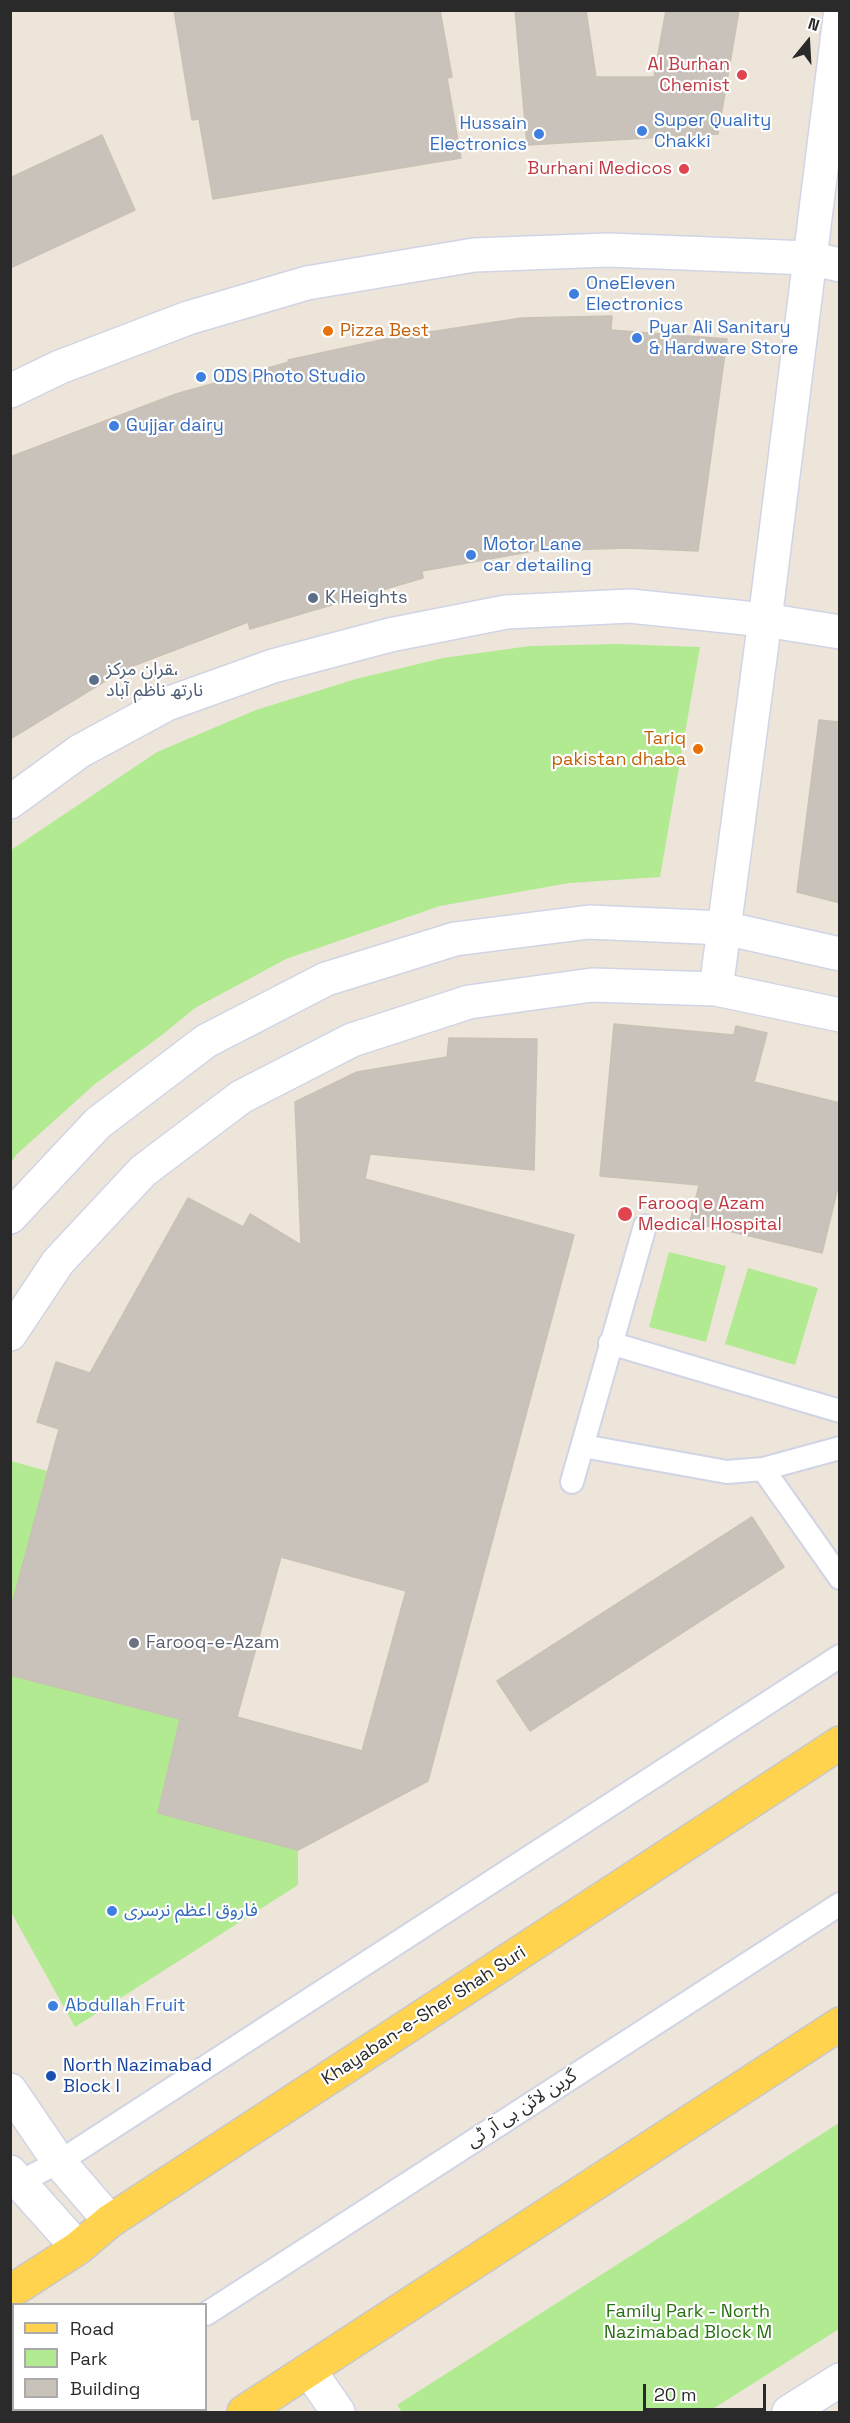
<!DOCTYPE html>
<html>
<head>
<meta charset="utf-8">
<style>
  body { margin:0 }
  #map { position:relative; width:850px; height:2423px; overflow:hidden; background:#eee5da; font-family:"Space Grotesk",sans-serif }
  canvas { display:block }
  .frame { position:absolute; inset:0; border:12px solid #2a2a2a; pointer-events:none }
  .legend { position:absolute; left:12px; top:2303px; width:195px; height:108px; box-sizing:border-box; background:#fff; border:2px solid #aaa; margin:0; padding:8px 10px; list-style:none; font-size:18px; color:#2a2a2a }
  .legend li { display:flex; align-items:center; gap:12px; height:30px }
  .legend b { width:30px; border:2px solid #aaa }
  .north { position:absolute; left:778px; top:12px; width:60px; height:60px; -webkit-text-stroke:4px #fff; paint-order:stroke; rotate:18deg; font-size:16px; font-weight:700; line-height:24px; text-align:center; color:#2a2a2a }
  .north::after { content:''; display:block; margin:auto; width:21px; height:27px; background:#2a2a2a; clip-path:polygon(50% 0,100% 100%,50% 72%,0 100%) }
  .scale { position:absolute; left:643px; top:2384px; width:123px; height:27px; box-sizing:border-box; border:3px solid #2a2a2a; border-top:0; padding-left:8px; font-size:18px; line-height:21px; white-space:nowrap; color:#2a2a2a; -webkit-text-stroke:4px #fff; paint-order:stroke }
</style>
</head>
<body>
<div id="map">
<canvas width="850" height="2423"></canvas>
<div class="frame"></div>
<ul class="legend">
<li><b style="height:8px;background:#ffd34e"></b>Road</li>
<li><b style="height:16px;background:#b1ea91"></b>Park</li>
<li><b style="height:16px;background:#c9c2ba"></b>Building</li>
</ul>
<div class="north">N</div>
<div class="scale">20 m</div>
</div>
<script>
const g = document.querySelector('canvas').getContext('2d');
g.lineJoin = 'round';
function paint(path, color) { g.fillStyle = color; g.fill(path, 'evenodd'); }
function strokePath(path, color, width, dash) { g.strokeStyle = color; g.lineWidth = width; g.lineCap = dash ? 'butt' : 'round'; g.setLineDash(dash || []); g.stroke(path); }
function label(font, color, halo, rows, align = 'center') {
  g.font = font + ' "Space Grotesk","Noto Sans Arabic",sans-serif'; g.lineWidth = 4.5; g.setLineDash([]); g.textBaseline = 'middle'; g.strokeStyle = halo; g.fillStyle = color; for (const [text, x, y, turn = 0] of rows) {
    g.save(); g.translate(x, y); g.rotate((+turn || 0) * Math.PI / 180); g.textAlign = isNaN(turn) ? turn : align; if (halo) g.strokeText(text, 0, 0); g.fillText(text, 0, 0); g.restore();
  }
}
const green = new Path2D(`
  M616,644l84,3 -40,230 -91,6 -129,23 -154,53 -91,49 -33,27 -67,49 -79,71 -5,8v-313l146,-98 99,-42 100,-31 87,-21 87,-12z
  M669,1252l57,14 -20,76 -57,-15z
  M748,1268l70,20 -23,77 -70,-21z
  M11,1461l36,10 -36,141z
  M10,1675l170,44 -22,94 140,37v35l-223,142 -64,-115z
  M839,2123v206l-131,83h-306l-5,-7z`);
const building = new Path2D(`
  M174,10h266l12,67 -5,1 14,80 -248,41 -14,-80 -7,1z
  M515,10h71l10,67h58l12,-67h73l-21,124 -191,11z
  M102,135l33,75 -125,58v-90z
  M612,316l-1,14 116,9 -29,212 -70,-3 -94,3 -112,20 1,7 -173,51 -2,-7 -123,47 -115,70v-282l166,-63 113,-32 -1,-2 102,-22 132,-20z
  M819,720l21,2v181l-43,-11z
  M614,1024l120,11 2,-9 31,7 -13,49 86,21v76l-18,74 -132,-31 9,-37 -99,-9z
  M449,1038l88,1 -3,131 -164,-16 -5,25 209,56 -146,546 -130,69 -140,-37 22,-94 -170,-44v-63l49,-183 -22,-7 19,-60 34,11 98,-175 55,29 7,-13 51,31 -6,-143 62,-30 90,-15zM281,1557l125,34 -44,160 -125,-34z
  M752,1517l32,50 -254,164 -33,-50z`);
const service = new Path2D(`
  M610,1343l230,68
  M583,1446l144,26 36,-3 77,-21
  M763,1469l77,109
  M572,1482l73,-256
  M10,2187l49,-25 781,-506
  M206,2314l634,-410
  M54,2412l4,-2`);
const minor = new Path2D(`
  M10,802l70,-51 87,-47 106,-38 117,-31 116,-23 124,-6 135,14 75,12
  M789,2412l51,-32`);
const tertiary = new Path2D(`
  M10,391l50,-24 128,-49 119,-35 167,-28 134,-5 201,8 31,7
  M716,989l49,-369 75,-603
  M10,1217l88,-94 108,-82 120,-62 129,-40 134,-17 135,6 116,26
  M10,1334l48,-72 85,-91 98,-74 111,-57 117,-38 123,-17 124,4 124,26
  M10,2090l49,72 51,59
  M10,2172l68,76`);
const secondary = new Path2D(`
  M309,2370l29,42`);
const primary = new Path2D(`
  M10,2292l68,-44 32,-27 730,-478
  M244,2412l596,-388`);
const markers = [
  [742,75,6,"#e0444e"],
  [642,131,6,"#3f7fe0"],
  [539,134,6,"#3f7fe0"],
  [684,169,6,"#e0444e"],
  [574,294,6,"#3f7fe0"],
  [328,331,6,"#e8710a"],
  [637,338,6,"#3f7fe0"],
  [201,377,6,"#3f7fe0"],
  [114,426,6,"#3f7fe0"],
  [471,555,6,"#3f7fe0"],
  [313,598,6,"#5c6f8a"],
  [94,680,6,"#5c6f8a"],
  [698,749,6,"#e8710a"],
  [625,1214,8,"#e0444e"],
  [134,1643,6,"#6b7280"],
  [112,1911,6,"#3f7fe0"],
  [53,2006,6,"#3f7fe0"],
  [51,2076,6,"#1a4fb4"]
];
const healthNames = [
  ["Al Burhan",730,65],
  ["Chemist",730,86],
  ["Burhani Medicos",672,169],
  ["Farooq e Azam",638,1204,"left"],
  ["Medical Hospital",638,1225,"left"]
];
const shopNames = [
  ["Super Quality",654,121],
  ["Chakki",654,142],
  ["Hussain",527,124,"right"],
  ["Electronics",527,145,"right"],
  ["OneEleven",586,284],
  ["Electronics",586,305],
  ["Pyar Ali Sanitary",649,328],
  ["& Hardware Store",649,349],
  ["ODS Photo Studio",213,377],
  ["Gujjar dairy",126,426],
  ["Motor Lane",483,545],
  ["car detailing",483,566],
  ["فاروق اعظم نرسری",124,1911],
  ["Abdullah Fruit",65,2006]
];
const foodNames = [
  ["Pizza Best",340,331],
  ["Tariq",686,739,"right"],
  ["pakistan dhaba",686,760,"right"]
];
const serviceNames = [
  ["K Heights",325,598],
  ["‍قران مرکز،",106,670],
  ["نارتھ ناظم آباد",106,691]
];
const worshipNames = [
  ["Farooq-e-Azam",146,1643]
];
const streetNames = [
  ["Khayaban-e-Sher Shah Suri",424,2016,-33],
  ["گرین لائن بی آر ٹی",522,2109,-33]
];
const transitNames = [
  ["North Nazimabad",63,2066],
  ["Block I",63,2087]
];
const parkNames = [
  ["Family Park - North",688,2312],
  ["Nazimabad Block M",688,2333]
];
paint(green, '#b1ea91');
paint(building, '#c9c2ba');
strokePath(building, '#c9c1b4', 1.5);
strokePath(service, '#d0d4e5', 26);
strokePath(minor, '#d0d4e5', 36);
strokePath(tertiary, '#d0d4e5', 36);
strokePath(secondary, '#d0d4e5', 36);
strokePath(primary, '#c8c8c8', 36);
strokePath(service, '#fff', 22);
strokePath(minor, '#fff', 33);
strokePath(tertiary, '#fff', 33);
strokePath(secondary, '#fff', 33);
strokePath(primary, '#ffd34e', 33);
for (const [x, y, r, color] of markers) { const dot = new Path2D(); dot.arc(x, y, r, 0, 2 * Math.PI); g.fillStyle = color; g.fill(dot); strokePath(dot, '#fff', 2); }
label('18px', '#be3a42', '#fff', healthNames, 'right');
label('18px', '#366cbe', '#fff', shopNames, 'left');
label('18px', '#c56008', '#fff', foodNames, 'left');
label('18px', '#4e5e75', '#fff', serviceNames, 'left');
label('18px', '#5b616d', '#fff', worshipNames, 'left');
label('18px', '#2a2a2a', '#fff', streetNames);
label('18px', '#164399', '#fff', transitNames, 'left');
label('18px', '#276f12', '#fff', parkNames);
</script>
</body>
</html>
